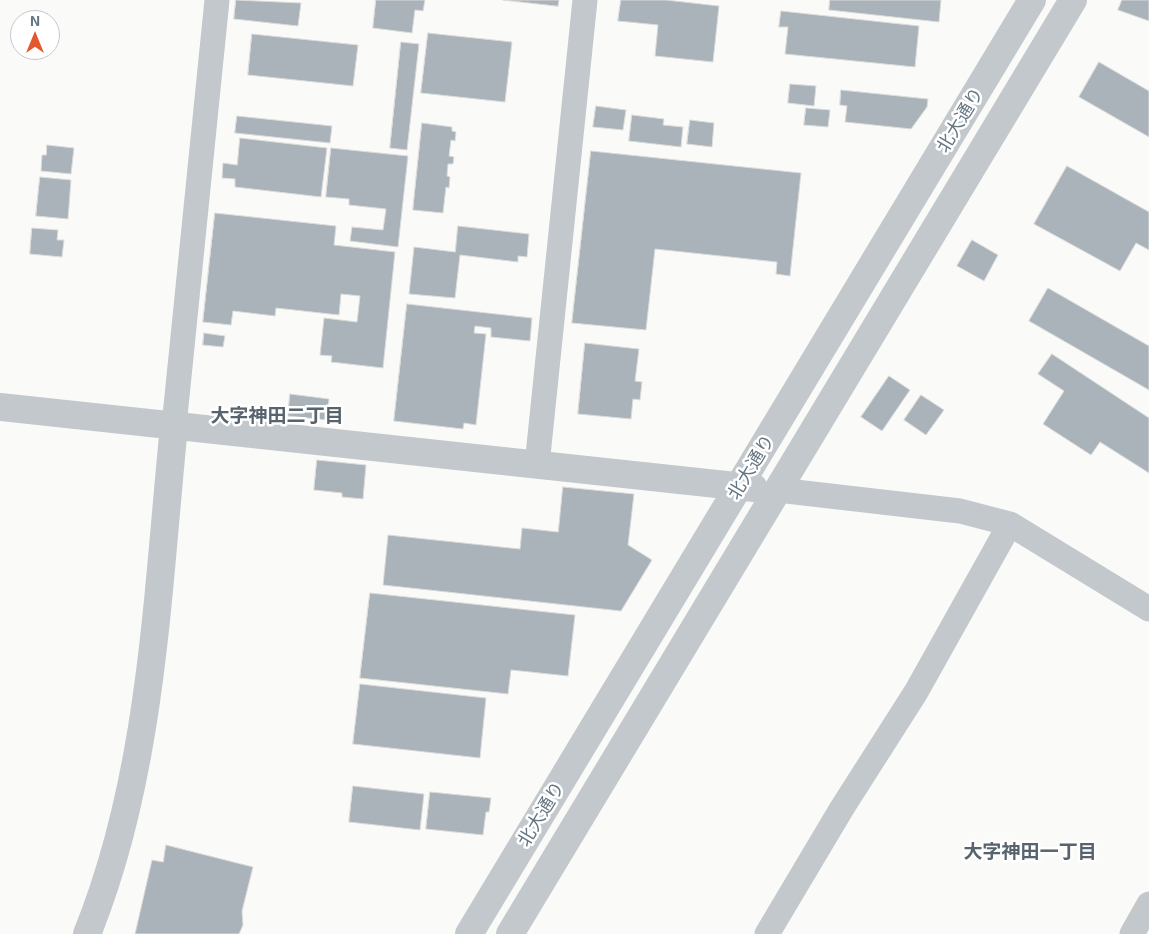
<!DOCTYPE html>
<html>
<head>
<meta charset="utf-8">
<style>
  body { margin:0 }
  #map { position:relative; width:1149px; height:934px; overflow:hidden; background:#fafaf8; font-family:"Exo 2",sans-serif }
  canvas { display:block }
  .north { position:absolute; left:10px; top:10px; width:50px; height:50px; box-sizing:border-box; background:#fff; border:1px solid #c1c8cd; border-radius:50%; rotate:0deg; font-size:14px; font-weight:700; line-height:20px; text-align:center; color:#657683 }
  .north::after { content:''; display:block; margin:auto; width:18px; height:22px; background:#e4572e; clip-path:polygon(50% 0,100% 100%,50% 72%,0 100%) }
</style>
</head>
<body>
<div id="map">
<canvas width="1149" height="934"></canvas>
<div class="north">N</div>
</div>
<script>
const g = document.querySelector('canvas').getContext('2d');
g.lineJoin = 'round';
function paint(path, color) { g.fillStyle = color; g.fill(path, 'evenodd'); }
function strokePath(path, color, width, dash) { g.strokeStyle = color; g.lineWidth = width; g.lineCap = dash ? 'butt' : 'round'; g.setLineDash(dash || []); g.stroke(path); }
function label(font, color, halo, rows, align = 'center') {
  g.font = font + ' "Exo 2","Noto Sans JP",sans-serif'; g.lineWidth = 5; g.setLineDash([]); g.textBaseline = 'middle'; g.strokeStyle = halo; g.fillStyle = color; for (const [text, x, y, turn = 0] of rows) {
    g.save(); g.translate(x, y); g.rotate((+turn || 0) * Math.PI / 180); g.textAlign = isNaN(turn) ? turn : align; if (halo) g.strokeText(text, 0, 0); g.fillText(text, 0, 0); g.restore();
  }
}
const building = new Path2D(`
  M236,0l65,3 -3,23 -64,-7z
  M376,0h49l-2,11 -8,-1 -3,23 -39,-5z
  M503,0h56l-1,6z
  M621,0h45l53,6 -6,56 -58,-6 3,-31 -40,-4z
  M830,0h111l-2,22 -110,-12z
  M1122,0h27v21l-31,-11z
  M781,11l138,15 -4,41 -130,-13 3,-27h-9z
  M428,33l84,9 -7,60 -84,-9z
  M252,34l106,11 -5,41 -105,-11z
  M401,42l18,2 -12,106 -17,-2z
  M1099,62l50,29v46l-70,-40z
  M790,84l26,2 -2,20 -26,-3z
  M841,90l87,9 -1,8 -16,22 -66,-7 2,-16 -7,-1z
  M596,106l30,4 -3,20 -30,-3z
  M806,108l24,2 -2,17 -24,-2z
  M632,115l32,4 -1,6 20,2 -2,20 -52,-6z
  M237,116l95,10 -2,17 -95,-10z
  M690,120l24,3 -2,24 -25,-3z
  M422,123l30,4v4l4,1 -1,9 -4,-1 -2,16 5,1 -1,7h-5l-1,12 3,1 -1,11 -3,-1 -3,26 -30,-3z
  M240,138l87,10 -6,49 -86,-10v-8l-13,-1 1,-15 14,2z
  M47,145l27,3 -3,26 -30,-3 1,-16h4z
  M331,148l77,8 -10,91 -48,-6 2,-14 31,3 3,-21 -37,-4v-6l-23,-2z
  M591,151l210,22 -11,103 -14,-2 1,-12 -122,-13 -9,81 -74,-7z
  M1067,166l82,46v38l-13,-7 -16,28 -86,-47z
  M40,177l31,3 -3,39 -32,-3z
  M215,213l121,13 -2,19 61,7 -12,116 -52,-6 1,-6 -12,-1 4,-37 33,4 3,-26 -19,-2 -2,21 -63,-7 -1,8 -42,-5 -2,14 -28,-3z
  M458,226l71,8 -2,23 -9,-1v6l-58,-7 -5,43 -46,-4 5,-47 41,5z
  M32,228l26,2 -1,10h7l-2,17 -32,-3z
  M972,240l26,15 -14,26 -27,-15z
  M1048,288l101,58v44l-120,-69z
  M407,304l125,14 -2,23 -39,-4v-9l-16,-2 -1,7 12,1 -10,91 -12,-2 -1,6 -69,-8z
  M204,333l21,3 -2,11 -20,-2z
  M585,343l54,6 -4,32 7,1 -2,18 -7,-1 -2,20 -53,-5z
  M1052,354l97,64v55l-49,-31 -9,13 -48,-31 21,-33 -26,-17z
  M889,376l21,14 -28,41 -21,-14z
  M290,394l39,5 -2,21 -39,-4z
  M921,395l23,15 -18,25 -22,-15z
  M317,460l49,5 -3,34 -21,-2v-4l-28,-3z
  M563,487l71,7 -6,51 24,15 -31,51 -238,-26 5,-50 132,14 2,-21 36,4z
  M370,593l205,22 -7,61 -57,-6 -3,24 -148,-16z
  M360,684l126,14 -6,60 -127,-14z
  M353,786l71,8 -4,36 -71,-8z
  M430,792l61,6 -2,14h-3l-3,23 -57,-6z
  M166,845l87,22 -11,44 1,14 -4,9h-104l17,-74 11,2z`);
const minor = new Path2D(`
  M174,426l43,-426
  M537,465l48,-465
  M778,490l182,21 50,13 139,85
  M767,934l75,-126 74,-116 94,-168
  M1132,934l17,-30`);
const tertiary = new Path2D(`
  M0,407l754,81
  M87,934c65,-160 70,-339 87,-508
  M469,934l563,-934
  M510,934l563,-934`);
const streetNames = [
  ["北大通り",960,120,-59],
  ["北大通り",751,467,-59],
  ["北大通り",541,814,-59]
];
const neighbourhoodNames = [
  ["大字神田二丁目",277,416],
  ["大字神田一丁目",1030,852]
];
paint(building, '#aab3b9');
strokePath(building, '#dcdcda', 1);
strokePath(minor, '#c3c8cc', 25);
strokePath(tertiary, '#c3c8cc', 28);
label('18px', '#657683', '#fff', streetNames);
label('bold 19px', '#57646e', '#fff', neighbourhoodNames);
</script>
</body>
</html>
